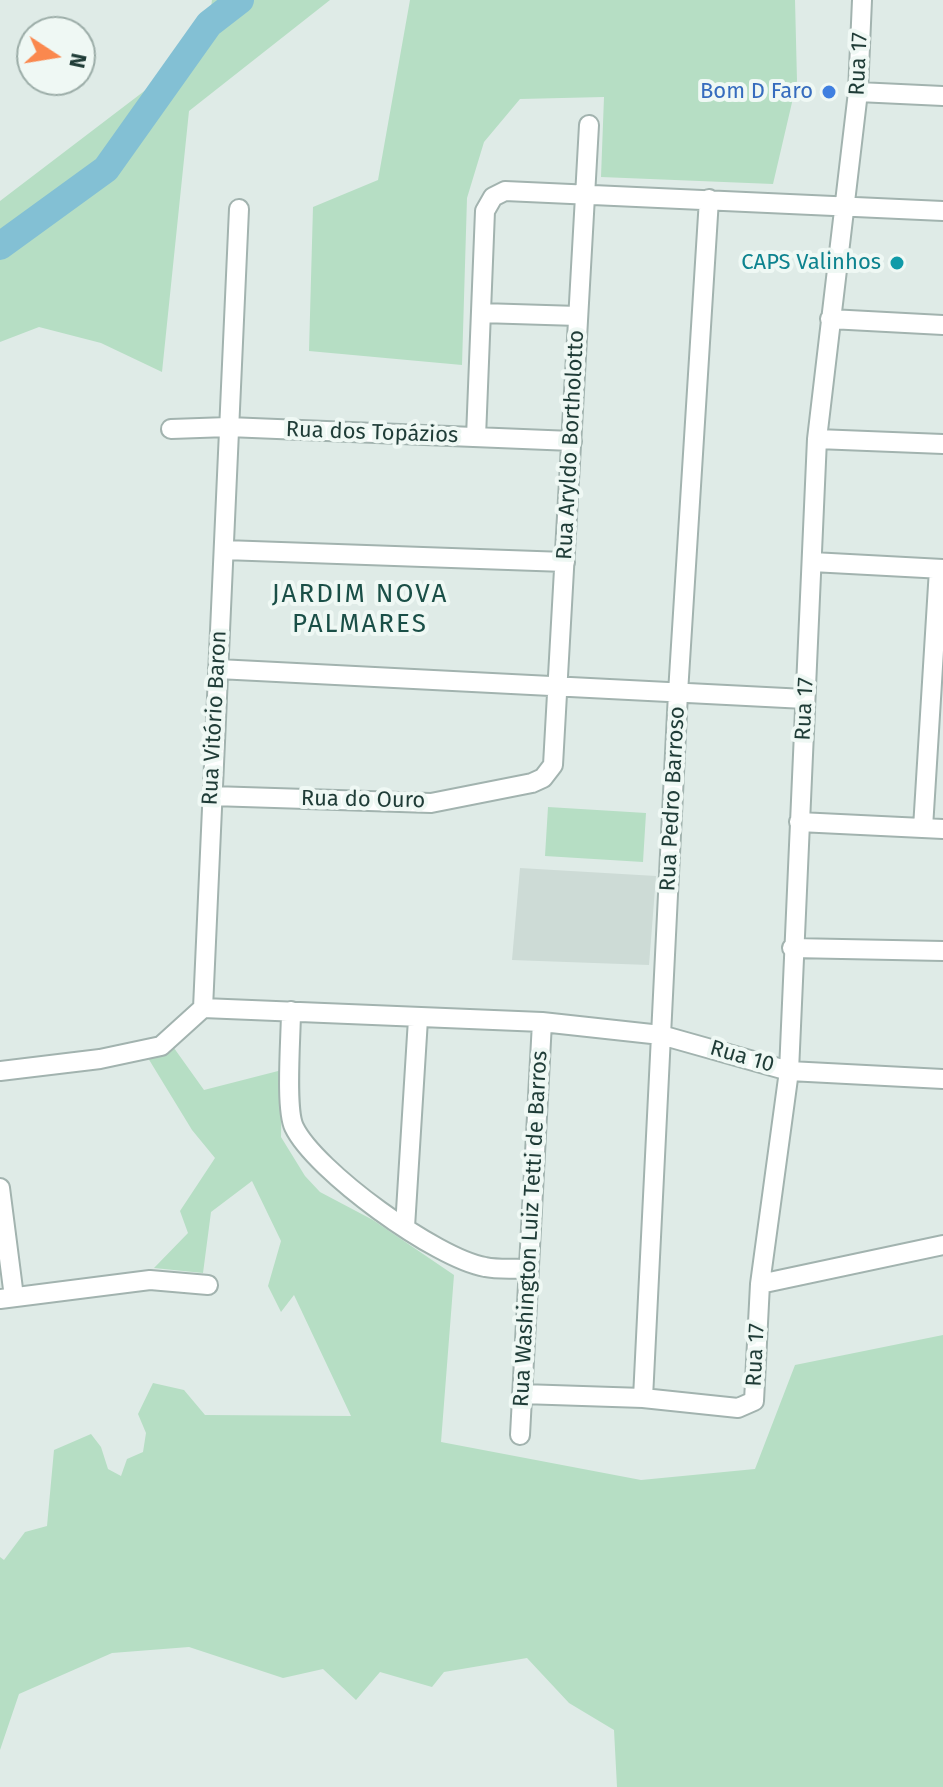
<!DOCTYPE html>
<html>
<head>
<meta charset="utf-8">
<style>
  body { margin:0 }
  #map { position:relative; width:943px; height:1787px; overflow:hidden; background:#dfebe7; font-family:"Fira Sans",sans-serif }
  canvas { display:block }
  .north { position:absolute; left:16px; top:16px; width:80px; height:80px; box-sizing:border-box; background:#eff8f4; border:2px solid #9cada8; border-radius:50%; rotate:102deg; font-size:22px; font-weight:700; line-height:32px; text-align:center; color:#1f3c37 }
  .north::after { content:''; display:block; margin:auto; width:28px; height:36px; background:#fa884e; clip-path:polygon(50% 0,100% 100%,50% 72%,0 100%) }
</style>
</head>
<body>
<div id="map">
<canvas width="943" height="1787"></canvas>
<div class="north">N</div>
</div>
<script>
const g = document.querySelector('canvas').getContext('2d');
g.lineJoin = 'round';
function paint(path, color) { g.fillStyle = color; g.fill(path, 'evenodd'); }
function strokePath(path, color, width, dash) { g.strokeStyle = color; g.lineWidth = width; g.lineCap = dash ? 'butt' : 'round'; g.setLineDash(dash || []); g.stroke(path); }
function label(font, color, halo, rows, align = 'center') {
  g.font = font + ' "Fira Sans",sans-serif'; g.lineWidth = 8; g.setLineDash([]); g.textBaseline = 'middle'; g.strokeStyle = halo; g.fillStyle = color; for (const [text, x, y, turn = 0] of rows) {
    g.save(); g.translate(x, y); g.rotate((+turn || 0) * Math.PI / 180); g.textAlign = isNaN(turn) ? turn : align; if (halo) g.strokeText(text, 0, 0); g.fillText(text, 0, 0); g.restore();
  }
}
const built = new Path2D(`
  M520,868l136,8 -7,89 -137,-5z`);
const green = new Path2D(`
  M212,0h118l-141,111 -27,261 -61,-29 -62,-16 -39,15v-141l206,-157z
  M410,0h385l2,81 -24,103 -172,-7 3,-80 -84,2 -36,43 -17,56 -5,167 -153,-14 4,-144 65,-27z
  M548,807l98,6 -3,49 -98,-6z
  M174,1048l30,42 78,-20 -1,67 24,39 15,16 53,28 81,55 -13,167 200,38 114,-11 40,-104 148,-30v452h-326l-3,-57 -45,-27 -42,-45 -83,14 -12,15 -52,-15 -24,28 -33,-31 -40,9 -94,-31 -77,6 -93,41 -19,56v-193l4,3 21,-28 22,-6 7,-76 37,-16 10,13 7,22 13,7 6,-17 16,-7 3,-19 -8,-19 15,-31 31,7 21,25 146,1 -57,-121 -13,17 -13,-26 13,-45 -29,-60 -41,31 -8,61 -49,-5 34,-35 -8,-22 35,-53 -23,-28 -44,-72z`);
const river = new Path2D(`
  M0,246l106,-77 103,-145 31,-24`);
const street = new Path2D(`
  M858,92l85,4
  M481,313l97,3
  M830,319l113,6
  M171,429l57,-2 344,14
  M476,437l9,-226 8,-14 12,-6 438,20
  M817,439l126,5
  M224,550l341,12
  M812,562l131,7
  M218,669l587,30
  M212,796l219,7 101,-20 11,-5 10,-13 36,-640
  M799,822l144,7
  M923,828l16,-259
  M792,948l151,3
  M203,1008l339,14 119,13 128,36 154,8
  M291,1011c0,25 -6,97 3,116 21,44 143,132 191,140 14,3 29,1 43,2
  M0,1071l100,-12 61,-13 42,-38 36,-799
  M0,1188l14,109
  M405,1227l13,-208
  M760,1284l183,-39
  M0,1299l150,-19 58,5
  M522,1394l121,4 95,10 16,-7 6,-117 29,-213 28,-632 41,-347 4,-92
  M643,1398l35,-705 31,-494
  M520,1435l22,-413`);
const markers = [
  [829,92,8,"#3f7fe0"],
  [897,263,8,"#0f9aa8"]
];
const streetNames = [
  ["Rua 17",859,64,-87],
  ["Rua dos Topázios",372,433,2],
  ["Rua Aryldo Bortholotto",571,445,-87],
  ["Rua 17",805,709,-87],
  ["Rua Vitório Baron",215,718,-87],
  ["Rua Pedro Barroso",673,799,-87],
  ["Rua do Ouro",363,800,1],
  ["Rua 10",742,1057,16],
  ["Rua Washington Luiz Tetti de Barros",531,1229,-87],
  ["Rua 17",756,1355,-87]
];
const shopNames = [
  ["Bom D Faro",813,92]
];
const cultureNames = [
  ["CAPS Valinhos",881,263]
];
const quarterNames = [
  ["JARDIM NOVA",360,595],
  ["PALMARES",360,625]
];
paint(built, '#cddbd6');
paint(green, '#b6dec4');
strokePath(river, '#83c0d4', 28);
strokePath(street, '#a2b3af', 22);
strokePath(street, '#fff', 18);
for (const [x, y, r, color] of markers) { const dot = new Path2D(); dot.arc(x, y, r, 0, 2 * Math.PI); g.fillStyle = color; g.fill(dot); strokePath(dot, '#eff8f4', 3); }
label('22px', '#1f3c37', '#eff8f4', streetNames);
label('22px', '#366cbe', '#eff8f4', shopNames, 'right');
label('22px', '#0d838f', '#eff8f4', cultureNames, 'right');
g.letterSpacing = '2px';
label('26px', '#1a4f47', '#eff8f4', quarterNames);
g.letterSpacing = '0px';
</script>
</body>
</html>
